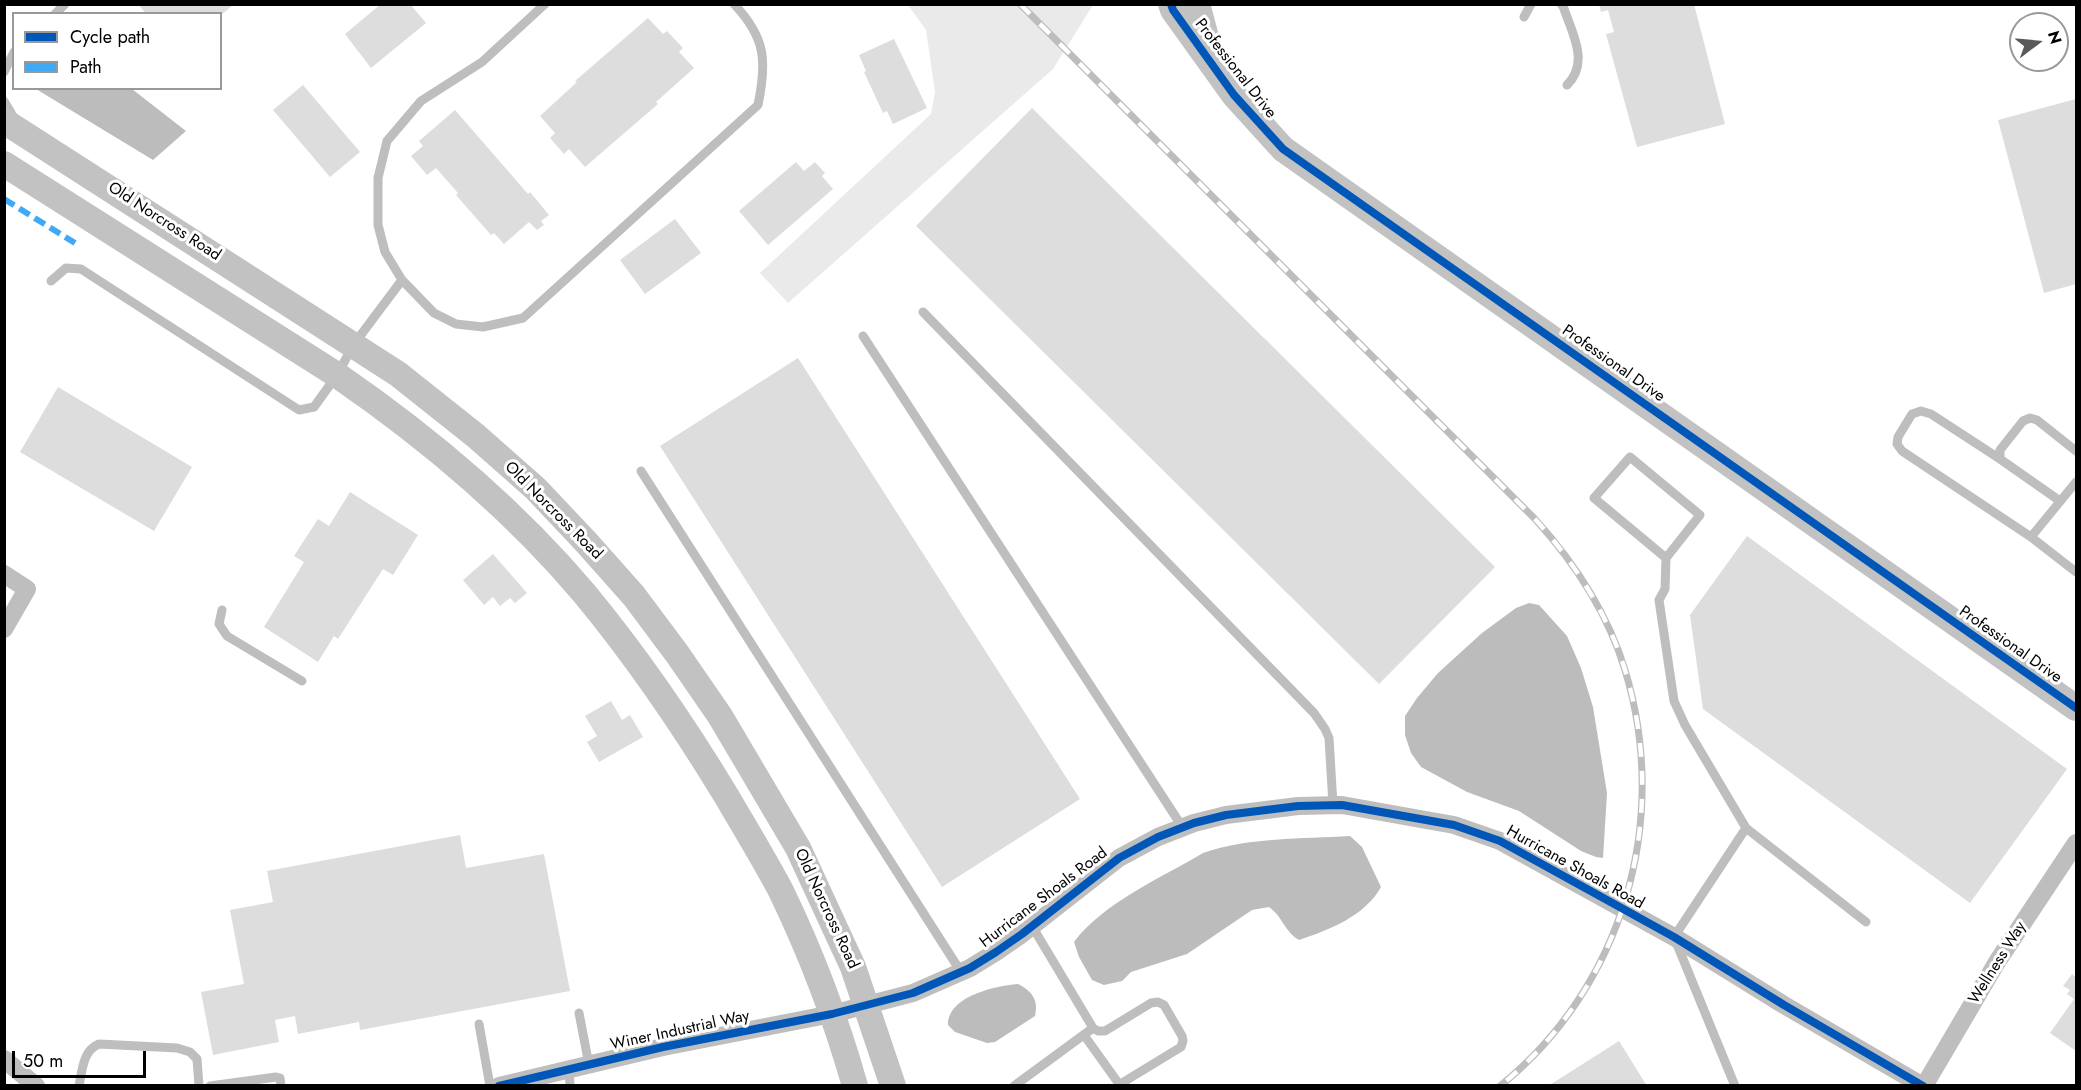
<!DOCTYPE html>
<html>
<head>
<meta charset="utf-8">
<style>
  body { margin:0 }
  #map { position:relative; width:2081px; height:1090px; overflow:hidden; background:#fff; font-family:Jost,sans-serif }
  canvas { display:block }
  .frame { position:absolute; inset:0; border:6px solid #000; pointer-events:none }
  .legend { position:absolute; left:12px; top:12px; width:210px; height:78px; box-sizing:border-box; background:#fff; border:2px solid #999; margin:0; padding:8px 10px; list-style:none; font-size:18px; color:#000 }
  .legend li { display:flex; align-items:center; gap:12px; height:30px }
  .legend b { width:30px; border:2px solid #999 }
  .north { position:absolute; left:2009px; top:12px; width:60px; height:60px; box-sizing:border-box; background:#fff; border:2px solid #999; border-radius:50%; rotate:74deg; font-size:16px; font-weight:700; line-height:24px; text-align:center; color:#000 }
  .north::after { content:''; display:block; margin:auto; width:21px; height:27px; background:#595959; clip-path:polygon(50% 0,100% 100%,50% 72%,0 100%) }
  .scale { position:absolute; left:12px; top:1051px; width:134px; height:27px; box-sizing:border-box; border:3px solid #000; border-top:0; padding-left:8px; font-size:18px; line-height:21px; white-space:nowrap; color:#000; -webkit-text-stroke:4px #fff; paint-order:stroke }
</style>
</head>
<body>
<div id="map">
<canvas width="2081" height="1090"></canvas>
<div class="frame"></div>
<ul class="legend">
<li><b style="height:8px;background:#0057b8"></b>Cycle path</li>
<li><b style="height:8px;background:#3fa9f5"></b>Path</li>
</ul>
<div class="north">N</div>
<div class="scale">50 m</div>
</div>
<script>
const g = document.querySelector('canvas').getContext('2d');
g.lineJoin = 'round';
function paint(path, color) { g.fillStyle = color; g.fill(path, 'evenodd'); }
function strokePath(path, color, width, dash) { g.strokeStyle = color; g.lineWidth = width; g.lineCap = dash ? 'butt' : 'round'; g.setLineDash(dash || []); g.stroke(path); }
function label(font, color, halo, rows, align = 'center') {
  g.font = font + ' Jost,sans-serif'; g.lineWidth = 6; g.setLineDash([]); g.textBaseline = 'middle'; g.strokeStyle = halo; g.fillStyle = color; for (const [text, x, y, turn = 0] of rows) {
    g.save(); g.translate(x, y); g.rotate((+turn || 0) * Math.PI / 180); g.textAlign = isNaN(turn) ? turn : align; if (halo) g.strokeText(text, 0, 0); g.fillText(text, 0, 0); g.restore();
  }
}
const green = new Path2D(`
  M908,5h185l-40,64 -265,234 -28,-30 171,-159 4,-22 -9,-62z`);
const water = new Path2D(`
  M36,89h96l54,42 -33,29z
  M1529,603l10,2 28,31 14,32 12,39 14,86 -4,65 -7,-1 -15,-6 -62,-40 -52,-19 -46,-25 -10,-14 -6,-18v-19l12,-18 21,-25 44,-40 34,-25z
  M1350,836l12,11 19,40c-16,29 -52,43 -82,53 -15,-9 -16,-23 -30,-33l-17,3 -65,44 -56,18 -9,9 -18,4 -12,-5 -13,-23 -5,-15c29,-39 87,-64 129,-89 46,-16 99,-14 147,-17z
  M1018,984c14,7 21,16 17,32l-40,26 -8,1 -32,-11 -7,-7c0,-29 47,-39 70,-41z`);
const building = new Path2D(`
  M138,4h96l-14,12v-2h-74z
  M381,4h29l16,19 -55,45 -26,-34z
  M1599,4h95l31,120 -88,23 -31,-113 8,-2 -6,-22 -7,2z
  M648,18l15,16 4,-3 16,17 -4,4 15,16 -38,34 2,2 -73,63 -16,-18 -5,5 -14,-16 5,-5 -15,-17 37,-34 -2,-1z
  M894,39l33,69 -34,16 -6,-13 -4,2 -19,-41 2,-1 -7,-16z
  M303,85l57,67 -30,25 -57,-67z
  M2076,99v185l-32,9 -46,-173z
  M1032,108l463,459 -116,117 -463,-458z
  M455,110l73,84 2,-2 19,23 -8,6 3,4 -7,5 -8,-8 -25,22 -10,-11 -3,2 -35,-40 2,-2 -22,-25 -9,7 -16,-19 12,-10 -4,-5z
  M796,162l8,9 11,-9 10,11 -3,3 11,13 -65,56 -29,-34z
  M675,219l26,34 -56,41 -25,-34z
  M798,358l282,441 -138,88 -282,-441z
  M58,387l134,80 -38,64 -134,-79z
  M350,492l68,43 -25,40 -10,-6 -45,70 -4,-3 -16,26 -54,-35 40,-65 -10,-6 24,-37 11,7z
  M1747,536l320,233 -97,134 -267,-194 -13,-94z
  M493,554l34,39 -12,10 -5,-5 -10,8 -7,-9 -9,8 -21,-25z
  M611,701l11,19 8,-5 13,22 -44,25 -12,-20 10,-6 -12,-20z
  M460,835l6,33 78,-14 26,137 -210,39 -1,-8 -61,12 -3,-18 -20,4 4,22 -66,13 -12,-63 43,-8 -14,-74 43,-8 -6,-31z
  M2072,974l4,4v73l-26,-18 24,-34 -7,-5 3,-4 -7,-4z
  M1619,1041l28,45h-99z`);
const lane = new Path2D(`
  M545,4l-63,58 -61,39 -34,40 -9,37v47l7,27 17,28 32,33 22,11 27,3 40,-9 235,-213c9,-44 8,-67 -24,-101
  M1561,4l2,2c9,27 27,56 4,79
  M55,14l10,-10
  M1524,17l7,-13
  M4,72l10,-20
  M4,101l10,17
  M51,281l15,-13 15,1 218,141 15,-3 23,-32 17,-31 48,-64
  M923,312l391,401 11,16 4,9 4,67
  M863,336l320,492
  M2000,459l-69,-45 -10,-3 -9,3 -14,23 -1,7 5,7 129,86 45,35
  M641,471l320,501
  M2060,501l-60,-42v-9l23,-29 7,-3 7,2 39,31
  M2031,537l45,-55
  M1666,558l34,-43 -70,-58 -36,41 72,60 -1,31 -6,11 15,101 11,24 61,103
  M222,610l-3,14 8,12 75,45
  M1032,926l61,102 5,3h7l46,-28 7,-1 6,3 18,31 1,5 -2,6 -64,39
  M579,1013l10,52
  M479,1024l11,62
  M1084,1035l35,49
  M569,1069l1,17
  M79,1086c3,-15 4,-36 20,-42l78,4 13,4 7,7 2,27
  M210,1086l66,-9 4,1 1,8
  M1014,1086l79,-58
  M1735,1086l-61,-149 72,-109 120,94`);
const street = new Path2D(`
  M4,574l23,15 -23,40
  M4,1059l32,27
  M499,1086l164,-39 169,-33 81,-21 57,-25 26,-16 26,-18 97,-76 39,-21 36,-14 32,-8 72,-9 44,-1 112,20 46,16 174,96 110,68 139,81
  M1924,1086l73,-124 79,-119`);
const secondary = new Path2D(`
  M1171,4l2,6 61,85 49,54 793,559
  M1197,4l13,48
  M4,121l394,253 78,62 60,53 50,53 48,54 44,59 42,61 78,132 55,119 40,119
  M4,164l333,211c90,62 176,134 247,218 53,64 100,133 143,204 18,31 37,62 54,94 30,62 55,128 74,195`);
const rail = new Path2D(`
  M1020,4l515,515c39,43 73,95 90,151 46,151 -2,317 -125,416`);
const quiet = new Path2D(`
  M4,199l71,44`);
const cycleway = new Path2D(`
  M1171,4l2,6 61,85 49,54 793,559
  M499,1086l164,-39 169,-33 81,-21 57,-25 26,-16 26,-18 97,-76 39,-21 36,-14 32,-8 72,-9 44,-1 112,20 46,16 174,96 110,68 139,81`);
const streetNames = [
  ["Professional Drive",1235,69,52],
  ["Old Norcross Road",164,222,33],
  ["Professional Drive",1613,364,35],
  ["Old Norcross Road",553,511,45],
  ["Professional Drive",2010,645,35],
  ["Hurricane Shoals Road",1575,868,29],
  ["Hurricane Shoals Road",1044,898,-37],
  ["Old Norcross Road",826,909,65],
  ["Wellness Way",1998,963,-58],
  ["Winer Industrial Way",680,1031,-12]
];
paint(green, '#eaeaea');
paint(water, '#bcbcbc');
paint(building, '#ddd');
strokePath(lane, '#bebebe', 9);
strokePath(street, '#bebebe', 18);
strokePath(secondary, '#c2c2c2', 26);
strokePath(rail, '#bdbdbd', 7);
strokePath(rail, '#fff', 4.5, [14]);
strokePath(quiet, '#3fa9f5', 6, [12, 6]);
strokePath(cycleway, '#0057b8', 8);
label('16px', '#000', '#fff', streetNames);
</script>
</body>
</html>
